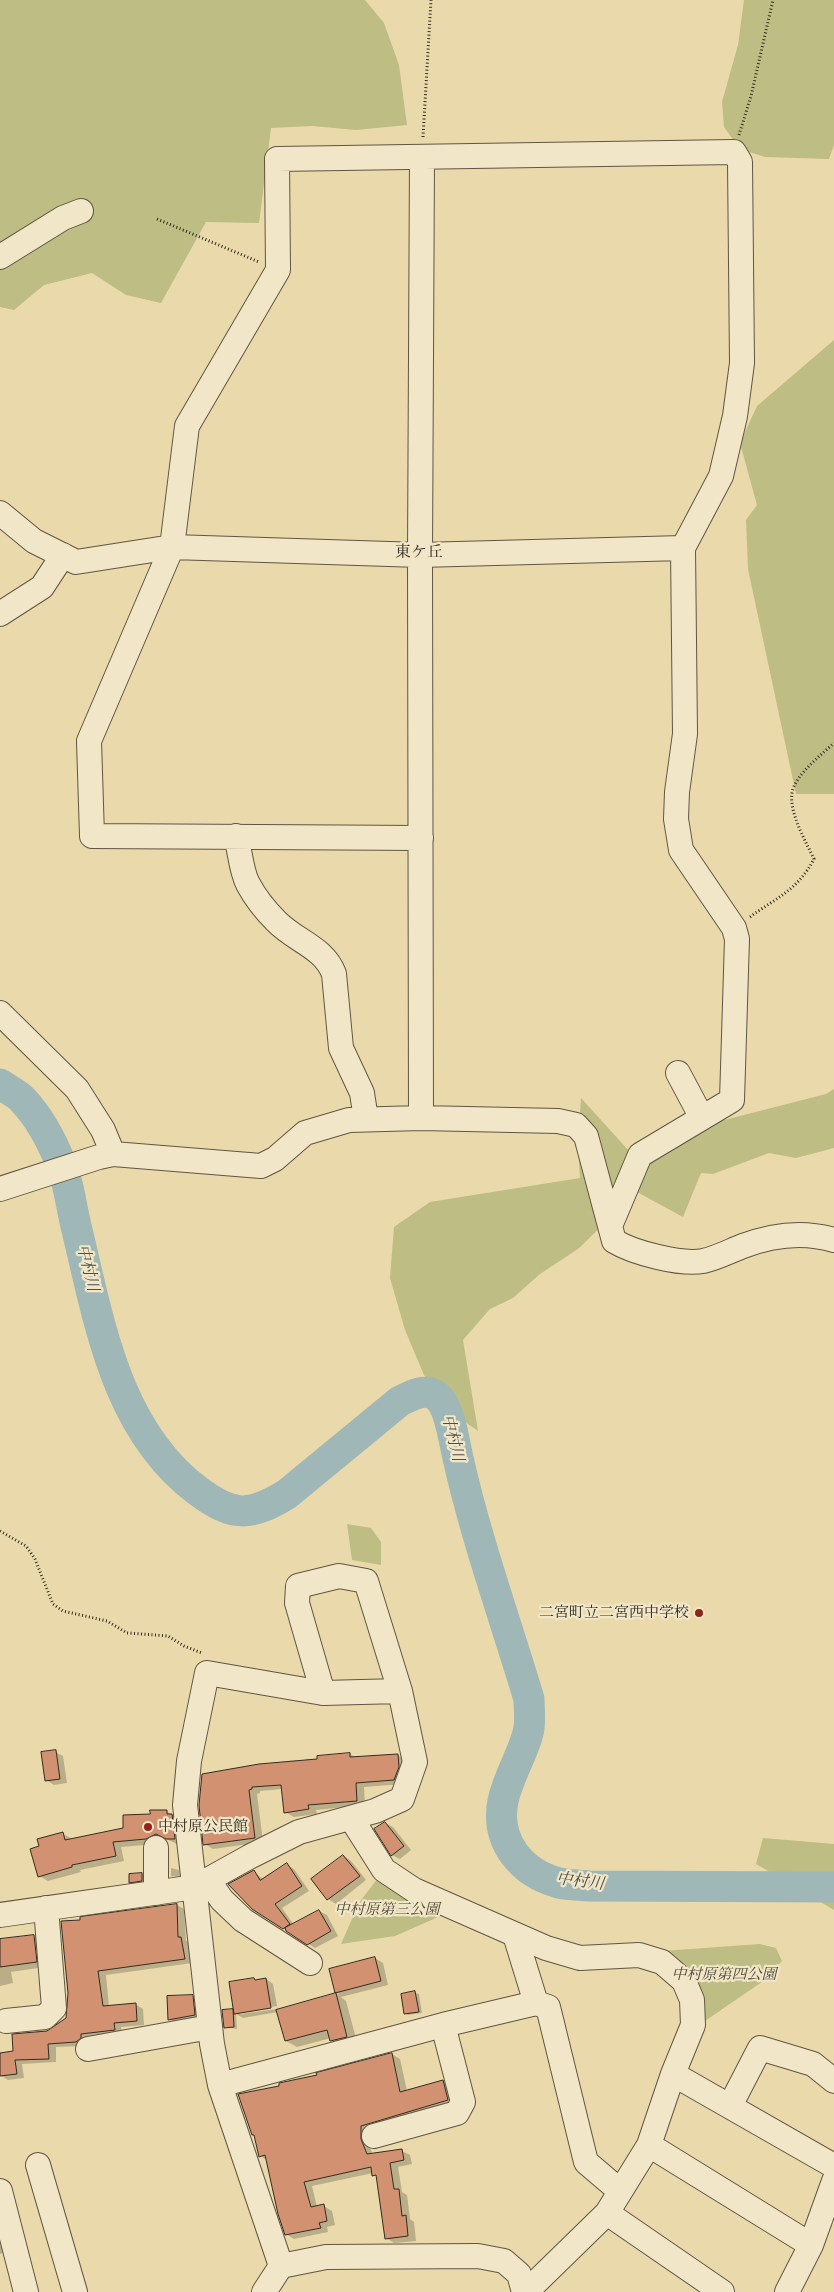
<!DOCTYPE html>
<html>
<head>
<meta charset="utf-8">
<style>
  body { margin:0 }
  canvas { display:block; background:#e9d9ab }
</style>
</head>
<body>
<canvas width="834" height="2292"></canvas>
<script>
const g = document.querySelector('canvas').getContext('2d');
g.lineJoin = 'round';
function paint(path, color) { g.fillStyle = color; g.fill(path, 'evenodd'); }
function strokePath(path, color, width, dash) { g.strokeStyle = color; g.lineWidth = width; g.lineCap = dash ? 'butt' : 'round'; g.setLineDash(dash || []); g.stroke(path); }
function label(font, color, halo, rows, align = 'center') {
  g.font = font + ' Alegreya,"Noto Serif JP",serif'; g.lineWidth = 4.5; g.setLineDash([]); g.textBaseline = 'middle'; g.strokeStyle = halo; g.fillStyle = color; for (const [text, x, y, turn = 0] of rows) {
    g.save(); g.translate(x, y); g.rotate((+turn || 0) * Math.PI / 180); g.textAlign = isNaN(turn) ? turn : align; if (halo) g.strokeText(text, 0, 0); g.fillText(text, 0, 0); g.restore();
  }
}
const green = new Path2D(`
  M0,0h365l19,23 15,42 8,60 -51,5 -44,-4 -41,2 -12,95 -53,-1 -45,81 -35,-8 -34,-22 -48,12 -30,25 -14,-3z
  M744,0h90v145l-5,14 -64,-2 -25,-8 -16,-22 -2,-25 16,-57z
  M834,340v454h-38l-48,-225 -2,-49 11,-15 -17,-62 17,-37z
  M834,1089v59l-38,10 -27,-5 -56,21 -12,-1 -18,44 -46,-25 -59,57 -38,25 -27,24 -23,11 -27,31 15,91 -24,-17 -30,-39 -19,-45 -15,-52 4,-51 36,-25 150,-24 -2,-32 3,-48 49,54 63,-24 133,-34z
  M347,1524l24,4 10,14v23l-29,-5z
  M763,1838l71,6v66l-78,-46z
  M381,1874l64,40 -50,22 -54,8 18,-41z
  M760,1944l16,4 6,13 -20,21 -60,41 -39,-72z`);
const shadow = new Path2D(`
  M55,1752l8,4 4,27 -13,2 -8,-5z
  M350,1754l6,4 41,-3 9,5 -3,24 -39,3 1,18 -49,5 1,4 -23,3 -9,-5 -3,-23 -22,2v2l-3,1 6,48 -50,7 -8,-5 -5,-39 88,-41v-3l30,-1z
  M166,1811l10,6 8,27h-7l-11,-5 -10,5 -35,3 3,14 -44,9 1,2 -33,9 -9,-5 1,-29 23,-13 10,5 52,-10 27,-13z
  M385,1823l8,4 18,23 -11,9 -8,-4z
  M344,1856l7,5 15,19 -30,24 -8,-5 -15,-19z
  M287,1865l7,4 15,22 -27,17 12,17 25,-14 8,4 11,21 -23,12 -32,-20 -29,-56 10,8z
  M171,1868l8,2 1,7 -9,-1z
  M142,1874l3,2v6l-11,2 -4,-2z
  M177,1905l7,4 2,32 3,1 3,21 -86,12 3,32 26,-3 8,5 1,16 -23,2 1,7 -38,12 -28,1v15l-34,2 2,14 -16,2 -8,-5v-21l14,-2 54,-34 14,-96z
  M34,1936l9,5 2,26 -34,5 2,11 -13,3v-46z
  M375,1958l8,5 5,22 -47,12 5,4 11,41 -15,4 -11,-6v-2l-34,9 -11,-6 -8,-29 -35,6 -7,-4 1,15 -12,-2 8,-17 2,2 31,-33 7,5 5,27 61,-17 -3,-2zM277,2006v3l-37,5v-2z
  M415,1993l4,1 3,19 -14,2 -3,-2z
  M192,1996l8,4 2,19 -25,5 -7,-5z
  M392,2054l8,5 7,32 36,-10 8,5 4,20 -86,39 4,10 29,-4 8,4 2,9 -14,3 4,25 5,3 3,24 4,3 2,19 -22,2 -8,-5 -8,-60 -5,-5 -61,13 5,21 7,-1 8,5 3,14 -8,2 1,5 -34,7 -8,-5 -19,-74 -7,-4 -5,-20 -2,-1 28,-47z
  M0,2223l7,29 -7,2z`);
const river = new Path2D(`
  M0,1084c7,5 16,9 22,15 17,18 30,42 39,65 8,19 10,42 15,62 23,94 39,203 122,265 35,26 52,26 89,3l113,-93c11,-5 24,-13 35,-6 15,9 19,47 23,63 18,81 47,161 71,241 0,10 2,24 -1,34 -6,23 -20,44 -25,68 -8,40 18,72 56,82 9,2 20,2 30,3l245,1`);
const building = new Path2D(`
  M56,1750l4,29 -15,2 -4,-29z
  M350,1753v4l48,-3 1,13 -5,13 -38,3 1,18 -49,4 1,4 -25,4 -3,-28 -29,2v2l-3,1 6,48 -52,7 -4,-40 3,-31 57,-10 58,-5v-3z
  M150,1810h17v4h5l3,25h-9l-10,-5 -10,5 -33,3 3,14 -44,9v2l-34,10 -8,-28 9,-3 -2,-7 26,-7 2,8 58,-12v-13l27,-1z
  M385,1822l19,24 -13,10 -17,-27z
  M343,1855l17,21 -33,24 -16,-21z
  M287,1863l15,23 -27,18 15,20 -7,5 -31,-20 -24,-25 26,-14 6,10z
  M142,1873v8l-13,2v-9z
  M177,1904l1,33h3l4,22 -87,12 5,35 33,-3 1,18 -23,2 1,7 -34,4v4l-5,4 -28,2 1,15 -34,1 2,14 -17,2v-23l13,-2 -1,-17 35,-3 19,-13 2,-25 -7,-72 19,-1v-3z
  M319,1910l12,21 -24,14 -21,-14 -1,-3z
  M34,1935l3,27 -37,5v-28z
  M375,1957l6,24 -46,12 -6,-24z
  M254,1978l1,2 11,-2 5,30 -37,6 -5,-32z
  M415,1991l4,21 -15,2 -3,-20z
  M336,1993l11,44 -17,4 -3,-11 -42,11 -9,-31z
  M193,1995l2,20 -27,5 -1,-24z
  M233,2009l1,18 -10,1 -2,-18z
  M392,2053l8,39 43,-12 5,20 -87,26v13l6,15 35,-5 2,11 -14,3 4,26h5l3,27 4,-1 2,21 -23,3 -9,-64 -4,1 -1,-9 -67,15 7,25 13,-3 3,17 -8,2 2,5 -36,7 -7,-21 -13,-59 -6,2 -5,-22h-2l-14,-41 41,-8v-3l38,-8 -1,-2z`);
const path = new Path2D(`
  M739,135l12,-39 22,-96
  M423,137l8,-137
  M157,219l102,43
  M750,917c27,-20 47,-26 64,-58 -8,-17 -25,-46 -22,-66 3,-18 29,-38 42,-50
  M0,1531l26,15 9,13 18,45 10,7 44,10 20,12 41,3 16,10 18,7`);
const minor = new Path2D(`
  M0,257l63,-39 18,-7
  M0,513l34,28 42,21 96,-15 248,8 263,-7
  M0,614l42,-27 21,-32
  M236,836c4,15 5,35 12,48 7,13 18,27 28,37 19,20 48,26 58,53l7,74 21,45 4,26
  M421,838l-329,-2 -3,-95 83,-194 15,-121 91,-156 -1,-111 457,-7 6,10 2,201 -7,53 -14,60 -38,72 2,186 -8,58 -1,27 5,31 53,78 3,11 -5,161 -92,55 -30,71
  M0,1013l77,76 26,41 10,24
  M678,1073l24,45
  M421,1118l-1,-563 2,-398
  M0,1189l99,-32 14,-3 148,12 14,-7 30,-26 44,-13 72,-2 137,3 18,4 10,11 28,105c20,12 67,24 89,20 14,-3 27,-10 40,-15 29,-11 61,-15 91,-6
  M351,1818l33,52 30,20 132,58 34,10 59,-3 23,7 22,19 8,19 1,25 -20,49 -24,71 -42,68 -81,79
  M156,1848v45
  M208,1880l14,20 21,20 67,43
  M0,1915l195,-28 54,-30 50,-25 76,-21 27,-12 13,-37 -15,-71 -34,-110 -27,-5 -41,10 -1,17 26,90
  M536,2003l12,4 38,155 34,29
  M6,2021l39,-4 9,-9 -8,-100
  M88,2049l122,-22
  M673,2074l161,92
  M220,2085l223,-60 93,-22 -21,-68
  M730,2106l30,-58 53,16 21,17
  M374,2136l83,-23 6,-11 -20,-77
  M649,2145l162,100
  M38,2165l37,127
  M0,2191l26,101
  M607,2213l115,79
  M281,2266l-61,-181 -8,-41 -27,-239 4,-44 18,-88 116,20 77,-2
  M264,2292l17,-26 45,-9 152,-1 26,5 15,13 5,18
  M787,2292l24,-47 23,-64`);
const markers = [
  [699,1613,5,"#8f2418"],
  [148,1827,5,"#8f2418"]
];
const poiNames = [
  ["二宮町立二宮西中学校",689,1613],
  ["中村原公民館",158,1827,"left"]
];
const parkNames = [
  ["中村原第三公園",387,1910],
  ["中村原第四公園",724,1975]
];
const neighbourhoodNames = [
  ["東ケ丘",419,553]
];
const waterNames = [
  ["中村川",87,1268,76],
  ["中村川",452,1438,76],
  ["中村川",580,1882,7]
];
paint(green, '#bebd84');
paint(shadow, '#0003');
strokePath(river, '#9fb7b6', 31);
paint(building, '#d29271');
strokePath(building, '#332b20', 1);
strokePath(minor, '#605643', 26);
strokePath(path, '#332b20', 3, [1, 2.5]);
strokePath(minor, '#f1e6c8', 24);
for (const [x, y, r, color] of markers) { const dot = new Path2D(); dot.arc(x, y, r, 0, 2 * Math.PI); g.fillStyle = color; g.fill(dot); strokePath(dot, '#f1e6c8', 2); }
label('15px', '#332b20', '#f1e6c8', poiNames, 'right');
label('italic 15px', '#4f4834', '#f1e6c8', parkNames);
label('16px', '#332b20', '#f1e6c8', neighbourhoodNames);
label('italic 16px', '#4e4e46', '#f1e6c8', waterNames);
</script>
</body>
</html>
